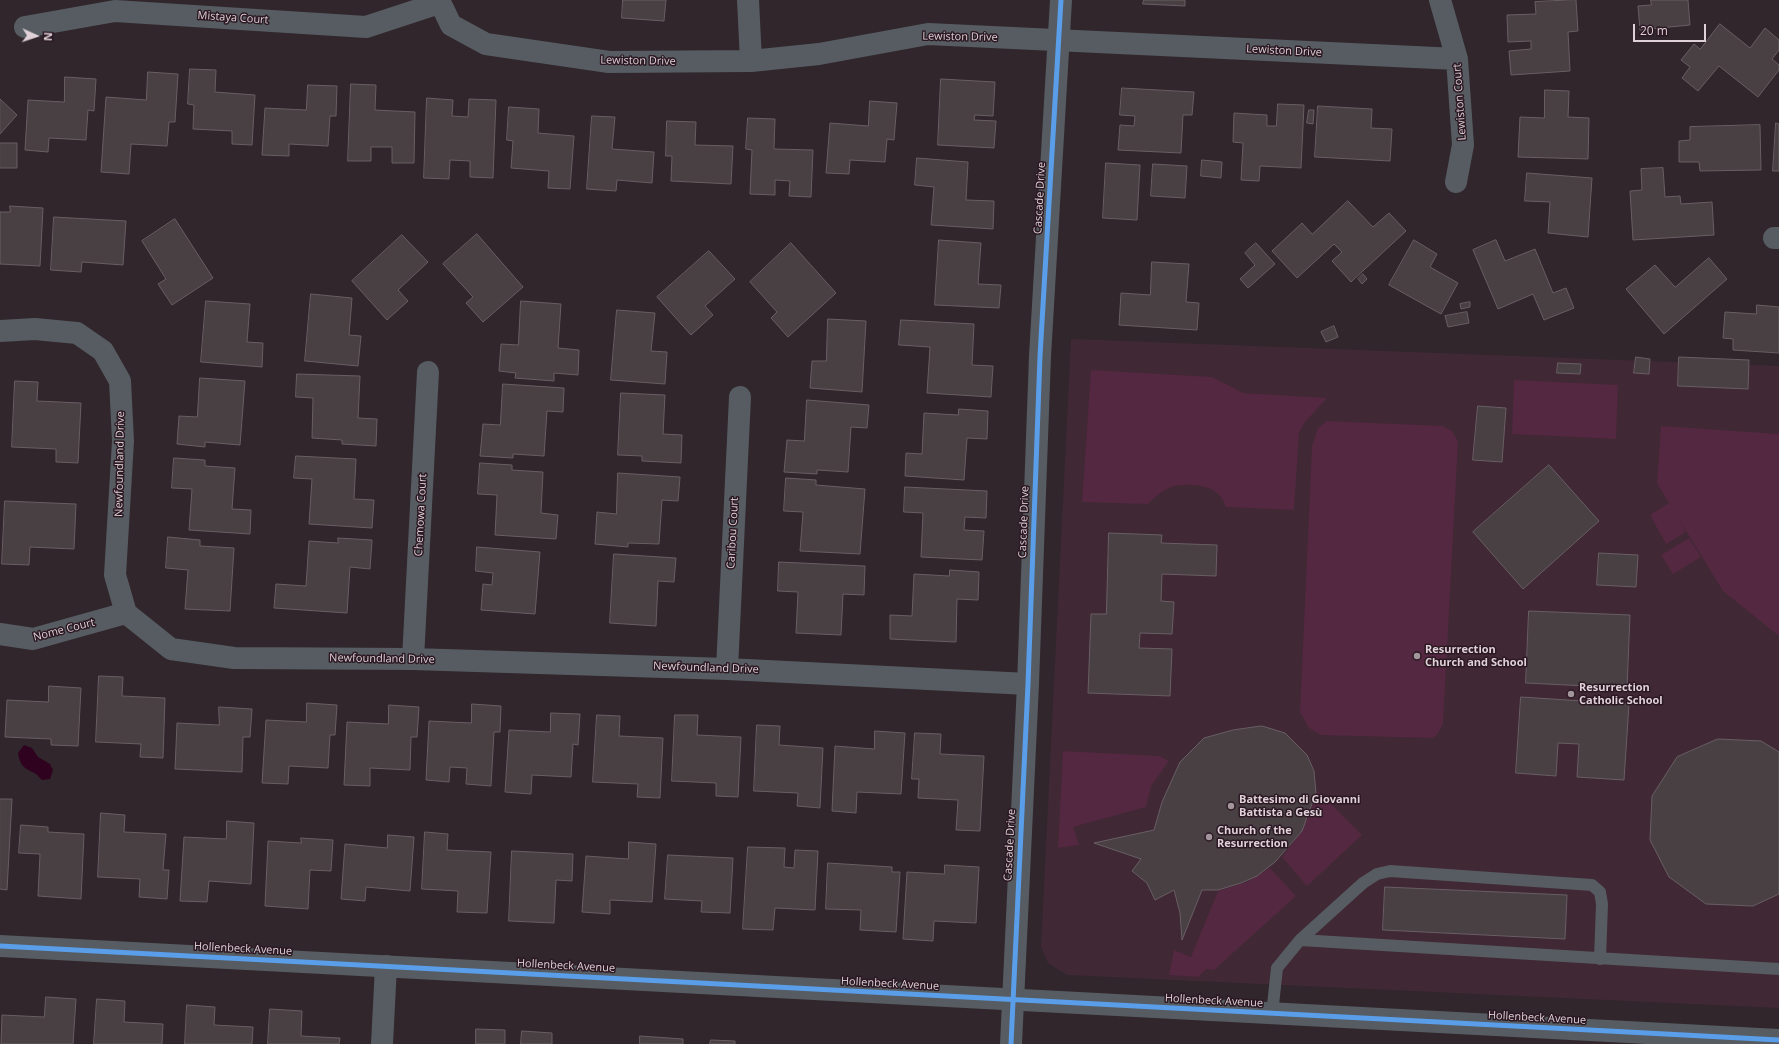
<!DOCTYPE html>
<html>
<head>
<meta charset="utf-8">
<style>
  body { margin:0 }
  #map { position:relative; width:1779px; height:1044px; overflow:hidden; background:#30262b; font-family:"Open Sans",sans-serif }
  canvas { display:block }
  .north { position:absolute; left:16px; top:16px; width:40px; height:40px; -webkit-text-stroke:3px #2b1822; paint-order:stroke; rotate:93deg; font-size:11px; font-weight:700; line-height:16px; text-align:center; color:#dfd1d7 }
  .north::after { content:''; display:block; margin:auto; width:14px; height:18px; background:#dfd1d7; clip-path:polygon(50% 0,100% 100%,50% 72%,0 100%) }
  .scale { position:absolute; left:1633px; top:24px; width:73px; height:18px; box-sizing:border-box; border:2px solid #dfd1d7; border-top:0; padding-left:5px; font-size:12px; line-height:14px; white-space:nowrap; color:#dfd1d7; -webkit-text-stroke:3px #2b1822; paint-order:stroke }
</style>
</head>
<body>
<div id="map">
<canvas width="1779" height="1044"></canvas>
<div class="north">N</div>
<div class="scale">20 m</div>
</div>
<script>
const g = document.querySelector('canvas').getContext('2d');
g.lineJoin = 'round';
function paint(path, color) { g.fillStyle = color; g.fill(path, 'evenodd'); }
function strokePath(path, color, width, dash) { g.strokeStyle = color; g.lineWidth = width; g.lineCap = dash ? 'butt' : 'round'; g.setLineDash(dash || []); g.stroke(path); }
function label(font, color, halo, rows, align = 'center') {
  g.font = font + ' "Open Sans",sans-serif'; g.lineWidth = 3; g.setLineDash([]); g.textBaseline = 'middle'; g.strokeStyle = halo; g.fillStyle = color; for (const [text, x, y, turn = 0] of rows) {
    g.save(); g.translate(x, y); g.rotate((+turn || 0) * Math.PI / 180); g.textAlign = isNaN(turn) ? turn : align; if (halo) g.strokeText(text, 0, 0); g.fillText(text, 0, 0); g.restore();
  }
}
const built = new Path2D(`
  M1071,339l708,27v642l-712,-33 -19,-12 -7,-16z`);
const green = new Path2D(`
  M1091,370l121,7 31,16 84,5 -22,24 -6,11 -5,77 -68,-3c-2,-4 -3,-8 -6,-11 -10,-13 -40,-14 -53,-7 -8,4 -13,9 -19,15l-66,-2z
  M1514,380l104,5 -2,54 -104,-5z
  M1327,421l116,5 9,5 6,11 -15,282 -6,11 -5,3 -111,-3 -12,-7 -9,-16 12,-266 6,-18z
  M1661,426l118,8v202l-56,-45 -43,-70 6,11 -20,12 -16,-29 19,-12 -12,-20z
  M1689,538l12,19 -28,17 -12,-19z
  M1063,751l96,5 10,5 -18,25 -5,21 -73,20 6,18 -21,3z
  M1318,791l44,44 -55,51 -25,-29c20,-24 26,-37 36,-66z
  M1270,868l26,28 -82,74 -8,-1 -8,8 -29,-2 5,-25 17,7 27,-66 29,-9z`);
const water = new Path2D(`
  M24,745l8,3 6,9 12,7 3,6 -3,9 -8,1c-3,-3 -6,-7 -10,-8 -10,-5 -12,-8 -14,-19z`);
const building = new Path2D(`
  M623,0h43l-2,21 -42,-3z
  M1144,0h41v6l-42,-2z
  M1576,0l2,31 -10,1 2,39 -59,4 -2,-24 22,-2v-8l-23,1 -1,-27 29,-1 -1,-12z
  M1651,0h37l2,25 -50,5 -2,-24 13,-1z
  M1720,24l30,24 15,-20 14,12v10l-7,9 7,6v5l-21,27 -39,-31 -21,25 -16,-13 8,-11 -9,-7 13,-16 6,5z
  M190,69l26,1 -1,22 40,3 -3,50 -20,-1v-13l-39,-2 1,-24 -6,-1z
  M148,72l30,2 -3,48h-6l-2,24 -36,-2 -2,30 -28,-2 5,-75 40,3z
  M65,77l31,2 -2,32 -6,-1 -2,30 -37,-2 -1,14 -23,-2 3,-50 36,2z
  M941,79l54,3 -2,34 -18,-1 -1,5 22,1 -2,27 -56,-3z
  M351,84l25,1 -1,25 40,2 -1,51h-22v-16h-21v14h-23z
  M308,85l29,1 -1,30h-6l-2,30 -39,-2v12l-27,-1 3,-47 41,2z
  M1122,88l72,4 -2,23h-9l-2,38 -63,-3 2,-25 14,1 1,-10 -15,-1z
  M1545,90l24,1 -1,26 21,1 -1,41 -70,-2 2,-40 24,1z
  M427,98l26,2 -1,16 16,1 1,-18 27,1 -3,78 -23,-1v-16l-20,-1 -1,19 -25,-1z
  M0,99l17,16 -17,19z
  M870,101l27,2 -3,37 -7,-1 -2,23 -35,-2 -1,14 -23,-1 4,-50 38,3z
  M1278,104l26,1 -3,63 -41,-2 -1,15 -18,-1 2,-37 -10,-1 1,-29 33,2v11h9z
  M1318,106l54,3 -1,19 21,1 -2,32 -75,-4z
  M509,107l30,2 -1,24 36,3 -4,53 -22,-1 1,-17 -38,-3 2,-27 -6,-1z
  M1309,110h5l-1,14 -6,-1z
  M592,116l23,1 -3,32 42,3 -2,31 -35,-3 -1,11 -29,-2z
  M748,118l27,1 -1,30 39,1 -2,47 -22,-1 1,-15 -15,-1v15l-25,-1 2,-44 -6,-1z
  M667,121l29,1 -1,23 38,1 -2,38 -60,-3 1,-25h-6z
  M1776,123l3,1v47h-6z
  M1760,125l1,45 -61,1 -1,-9h-20v-21l11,-1v-13z
  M0,143h17v25h-17z
  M917,158l51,4 -2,38 28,1 -1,28 -62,-4 3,-38 -19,-2z
  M1202,160l20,2 -1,16 -20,-2z
  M1106,163l34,2 -3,55 -34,-2z
  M1153,164l34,2 -2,32 -34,-2z
  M1663,168l2,29 15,-1 1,8 31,-2 2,33 -81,5 -3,-49 12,-1 -1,-21z
  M1527,173l65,5 -4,59 -40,-4 2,-31 -25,-1z
  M1348,201l25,26 16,-14 17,18 -55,51 -19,-21 10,-9 -8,-8 -37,34 -25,-27 30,-28 10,11z
  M10,206l33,2 -3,58 -40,-2v-52h10z
  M54,217l72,4 -3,44 -41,-3 -1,10 -30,-2z
  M175,219l38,59 -41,27 -14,-21 8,-5 -24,-38z
  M477,234l46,53 -40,35 -17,-19 7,-6 -30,-33z
  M402,235l26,27 -30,28 10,11 -21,19 -35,-39z
  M939,240l42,3 -3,41 23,1 -2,23 -64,-3z
  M1414,240l23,14 -7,13 28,16 -17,31 -52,-29z
  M1496,240l9,21 30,-12 18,44 13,-5 8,20 -30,12 -11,-26 -35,15 -25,-59z
  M791,243l45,50 -48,44 -17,-19 6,-6 -27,-30z
  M1256,243l19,21 -27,24 -8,-9 15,-14 -10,-12z
  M709,251l26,28 -30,27 8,9 -22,20 -34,-38z
  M1709,258l18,21 -63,55 -38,-45 29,-24 20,22z
  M1152,262l37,2 -3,38 13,1 -2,27 -78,-5 2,-32 29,2z
  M1363,274l4,5 -5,5 -4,-5z
  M311,294l41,4 -3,37 12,1 -3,30 -53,-5z
  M206,301l44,3 -3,38 16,1 -1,24 -61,-5z
  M521,301l40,3 -3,44 21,2 -1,25 -24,-2v8l-39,-3 1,-5 -17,-2 2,-27 17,1z
  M1470,302v5l-9,2 -1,-5z
  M1757,305l22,2v46l-46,-3v-11l-10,-1 2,-26 31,2z
  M617,310l38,3 -4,38 16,1 -2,32 -54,-4z
  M1467,312l2,11 -21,4 -3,-11z
  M828,319l38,2 -4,71 -52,-4 2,-27h14z
  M901,320l73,4 -2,41 21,1 -2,31 -64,-4 3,-46 -31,-2z
  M1334,326l4,11 -12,5 -5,-10z
  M1636,357l14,2 -1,15 -15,-1z
  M1679,357l70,3 -1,29 -70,-3z
  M1558,363l23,1 -1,10 -23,-1z
  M297,374l63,2 -2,42 19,1 -1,27 -34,-2v-4l-30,-2 1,-40 -17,-1z
  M200,378l45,3 -5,64 -35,-3v5l-28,-3 2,-28 18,1z
  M15,381l23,1 -1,19 44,2 -3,60 -22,-1v-13l-44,-2z
  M503,384l61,4 -1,24 -16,-1 -3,45 -31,-2v4l-33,-2 3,-32 17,1z
  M621,393l44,2 -2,39 19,1 -1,28 -39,-2v-5l-24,-1z
  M807,400l62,5 -2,23 -16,-1 -3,45 -31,-2v4l-33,-2 3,-32 17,1z
  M1478,406l28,2 -4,54 -29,-2z
  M959,409l29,2 -1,28 -20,-1 -3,42 -59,-4 1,-23 16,1 2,-41 34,2z
  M296,456l60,3 -2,40 20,1 -2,28 -63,-4 3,-45 -18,-1z
  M174,458l31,2v6l30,2 -3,41 19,1 -1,24 -61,-4 3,-41 -20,-1z
  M480,463l32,2v5l31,2 -2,41 17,2 -2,24 -61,-4 2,-40 -19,-1z
  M1549,465l50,56 -76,68 -50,-57z
  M618,473l62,4 -2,24 -16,-1 -3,44 -31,-1v4l-33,-3 2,-32 19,2z
  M786,478l30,2v5l49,4 -5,65 -60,-3 3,-39 -19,-1z
  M905,487l82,4 -1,27 -21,-1 -1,13 20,1 -2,29 -61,-3 2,-44 -19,-1z
  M5,501l71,3 -2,45 -44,-2 -1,18 -27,-1z
  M1109,533l53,2 -1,8 56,2 -1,31 -54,-2 -1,27 13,1 -2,32 -32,-1 -1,15 33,1 -2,47 -82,-3 3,-79h15z
  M168,537l32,3v6l34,2 -4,63 -45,-2 3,-39 -22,-2z
  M338,538l34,2 -2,29 -20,-2 -3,46 -73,-5 2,-24 30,2 3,-45 29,2z
  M477,547l63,5 -5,62 -54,-4 2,-26 9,1 1,-12 -17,-2z
  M1599,553l39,2 -2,32 -39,-2z
  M614,554l62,4 -2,24 -16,-1 -2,45 -46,-3z
  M779,562l86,4 -1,29 -21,-1 -2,41 -45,-2 2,-41 -20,-1z
  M950,570l29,2 -1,28 -21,-1 -1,43 -66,-3v-24l22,1 2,-42 35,2z
  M1529,611l101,4 -3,73 -101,-5z
  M99,676l24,1 -1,19 43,2 -2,60 -23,-1 1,-13 -45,-2z
  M49,686l32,2 -3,58 -27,-1v-6l-46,-2 2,-37 41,2z
  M1521,697l108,7 -5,76 -47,-3 2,-33 -21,-1 -2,33 -40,-3z
  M307,703l30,2 -2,30h-5l-2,33 -39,-2 -1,18 -26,-1 4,-63 40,2z
  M472,704l29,2 -1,26h-6l-3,54 -25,-2 1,-16 -17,-1 -1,15 -23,-2 3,-59 42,2z
  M389,705l30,2 -2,30h-6l-1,33 -40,-2v18l-26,-1 3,-63 41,2z
  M219,707l33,2 -2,28h-7l-1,35 -67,-3 2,-46 42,2z
  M551,713l29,1 -2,31 -5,-1 -2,33 -39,-2 -1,19 -26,-2 4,-62 41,2z
  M597,715l23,1 -1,20 44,2 -3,60 -23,-1 1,-13 -45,-2z
  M675,715h23l-1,20 44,2 -3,60 -22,-1v-13l-44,-2z
  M757,725l23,1 -1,19 44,3 -3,60 -23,-2 1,-13 -44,-2z
  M1262,726l23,7 22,22 7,16 2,22 -14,38 -27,31 -18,14 -16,7 -23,7h-16l-20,50 -2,-27 -6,-23 -19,10 -8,-17 -15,-12 9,-12 -47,-16 60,-13 8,-28 18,-40 24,-24 29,-8z
  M875,731l30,2 -4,61 -44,-2 -1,21 -24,-2 3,-65 39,3z
  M915,733l26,1 -1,20 44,2 -4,75 -24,-1 2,-30 -40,-2 1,-19h-7z
  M1718,739l43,2 18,11v142l-26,12 -47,-2 -37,-27 -19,-37 2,-44 25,-39z
  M0,799h12l-5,91 -7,-1z
  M101,813l24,2 -1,17 42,2 -3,36h6l-2,29 -28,-2 1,-18 -42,-2z
  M227,821l27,2 -3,61 -42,-3 -2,21 -27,-1 4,-64 42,2z
  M21,825l27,2v5l36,2 -3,65 -43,-3 2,-42 -21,-1z
  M425,832l23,2 -1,16 44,2 -4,61 -30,-1 1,-21 -36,-2z
  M388,835l26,2 -4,54 -44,-4 -1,14 -24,-2 4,-55 42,4z
  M301,838l32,2 -2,31 -21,-1 -2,39 -43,-3 3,-65 33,2z
  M629,842l27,2 -4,58 -42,-2v14l-28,-2 4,-56 42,3z
  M748,847l37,1 -1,19 10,1 1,-18 23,1 -3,59 -40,-2 -2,22 -30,-1z
  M512,851l61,3 -1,27 -16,-1 -2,43 -45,-2z
  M668,855l65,3 -3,55 -29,-1 1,-11 -37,-2z
  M828,863l64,4v5h8l-4,60 -36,-2 1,-20 -35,-1z
  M945,865l34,2 -3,56 -42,-2 -1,20 -30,-2 4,-67 37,2z
  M1385,887l182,8 -2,44 -182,-9z
  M46,997l30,2 -3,45h-72l1,-29 42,2z
  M97,999l28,2 -1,21 39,2 -1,20h-68z
  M187,1005l28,2 -1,18 39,2 -1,17h-67z
  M270,1009l32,2 -1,25 39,2 -1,6h-71z
  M476,1029l29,1v14h-29z
  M522,1031l30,2v11h-31z
  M640,1036l43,3v5h-43z
  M711,1040l24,1v3h-25z`);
const service = new Path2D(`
  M1300,940l63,-57 14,-9 13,-3 202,14 8,7 2,12 -2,55
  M1272,1014l5,-46 23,-28 479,29`);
const minor = new Path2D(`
  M439,0l12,25 35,19 123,18 142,-1 68,-7 109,-20 529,25
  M748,0l3,61
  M1440,0l17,59 6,86 -7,37
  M25,27l90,-16 251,16 73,-24
  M1774,238h5
  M0,331l35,-2 42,4 26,18 17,30 3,60 -8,134 11,38 45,36 63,9 179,1 314,10 301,15
  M0,634l33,5 93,-26
  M413,659l15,-287
  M727,669l13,-272
  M382,1044l4,-78
  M1011,1044l17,-360 12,-328 21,-356`);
const tertiary = new Path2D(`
  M0,946l1779,94`);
const cycleway = new Path2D(`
  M0,946l1779,94
  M1011,1044l17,-360 12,-328 21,-356`);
const markers = [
  [1417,656,4,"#a2959b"],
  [1571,694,4,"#a2959b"],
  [1231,806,4,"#a2959b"],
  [1209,837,4,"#a2959b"]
];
const streetNames = [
  ["Mistaya Court",233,18,4],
  ["Lewiston Drive",960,37,1],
  ["Lewiston Drive",1284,51,3],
  ["Lewiston Drive",638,61,1],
  ["Lewiston Court",1460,102,-94],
  ["Cascade Drive",1040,198,-87],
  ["Newfoundland Drive",120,464,-89],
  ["Chemowa Court",421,515,-87],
  ["Cascade Drive",1024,522,-88],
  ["Caribou Court",733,533,-87],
  ["Nome Court",64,630,-14],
  ["Newfoundland Drive",382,659,1],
  ["Newfoundland Drive",706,668,2],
  ["Cascade Drive",1010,845,-87],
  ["Hollenbeck Avenue",243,949,3],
  ["Hollenbeck Avenue",566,966,3],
  ["Hollenbeck Avenue",890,984,3],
  ["Hollenbeck Avenue",1214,1001,3],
  ["Hollenbeck Avenue",1537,1018,3]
];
const poiNames = [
  ["Resurrection",1425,650],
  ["Church and School",1425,663],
  ["Resurrection",1579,688],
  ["Catholic School",1579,701],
  ["Battesimo di Giovanni",1239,800],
  ["Battista a Gesù",1239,813],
  ["Church of the",1217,831],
  ["Resurrection",1217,844]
];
paint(built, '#402835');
paint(green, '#532840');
paint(water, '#2f031f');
paint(building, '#494044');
strokePath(building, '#685e63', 1);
strokePath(service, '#565c61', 12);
strokePath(minor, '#565c61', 22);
strokePath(tertiary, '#565c61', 22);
strokePath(cycleway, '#5a9eea', 5);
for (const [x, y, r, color] of markers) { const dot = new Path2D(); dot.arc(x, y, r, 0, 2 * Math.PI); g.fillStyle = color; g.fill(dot); strokePath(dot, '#2b1822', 1.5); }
label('11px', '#dfd1d7', '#2b1822', streetNames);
label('bold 11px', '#dfd1d7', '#2b1822', poiNames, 'left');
</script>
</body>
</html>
